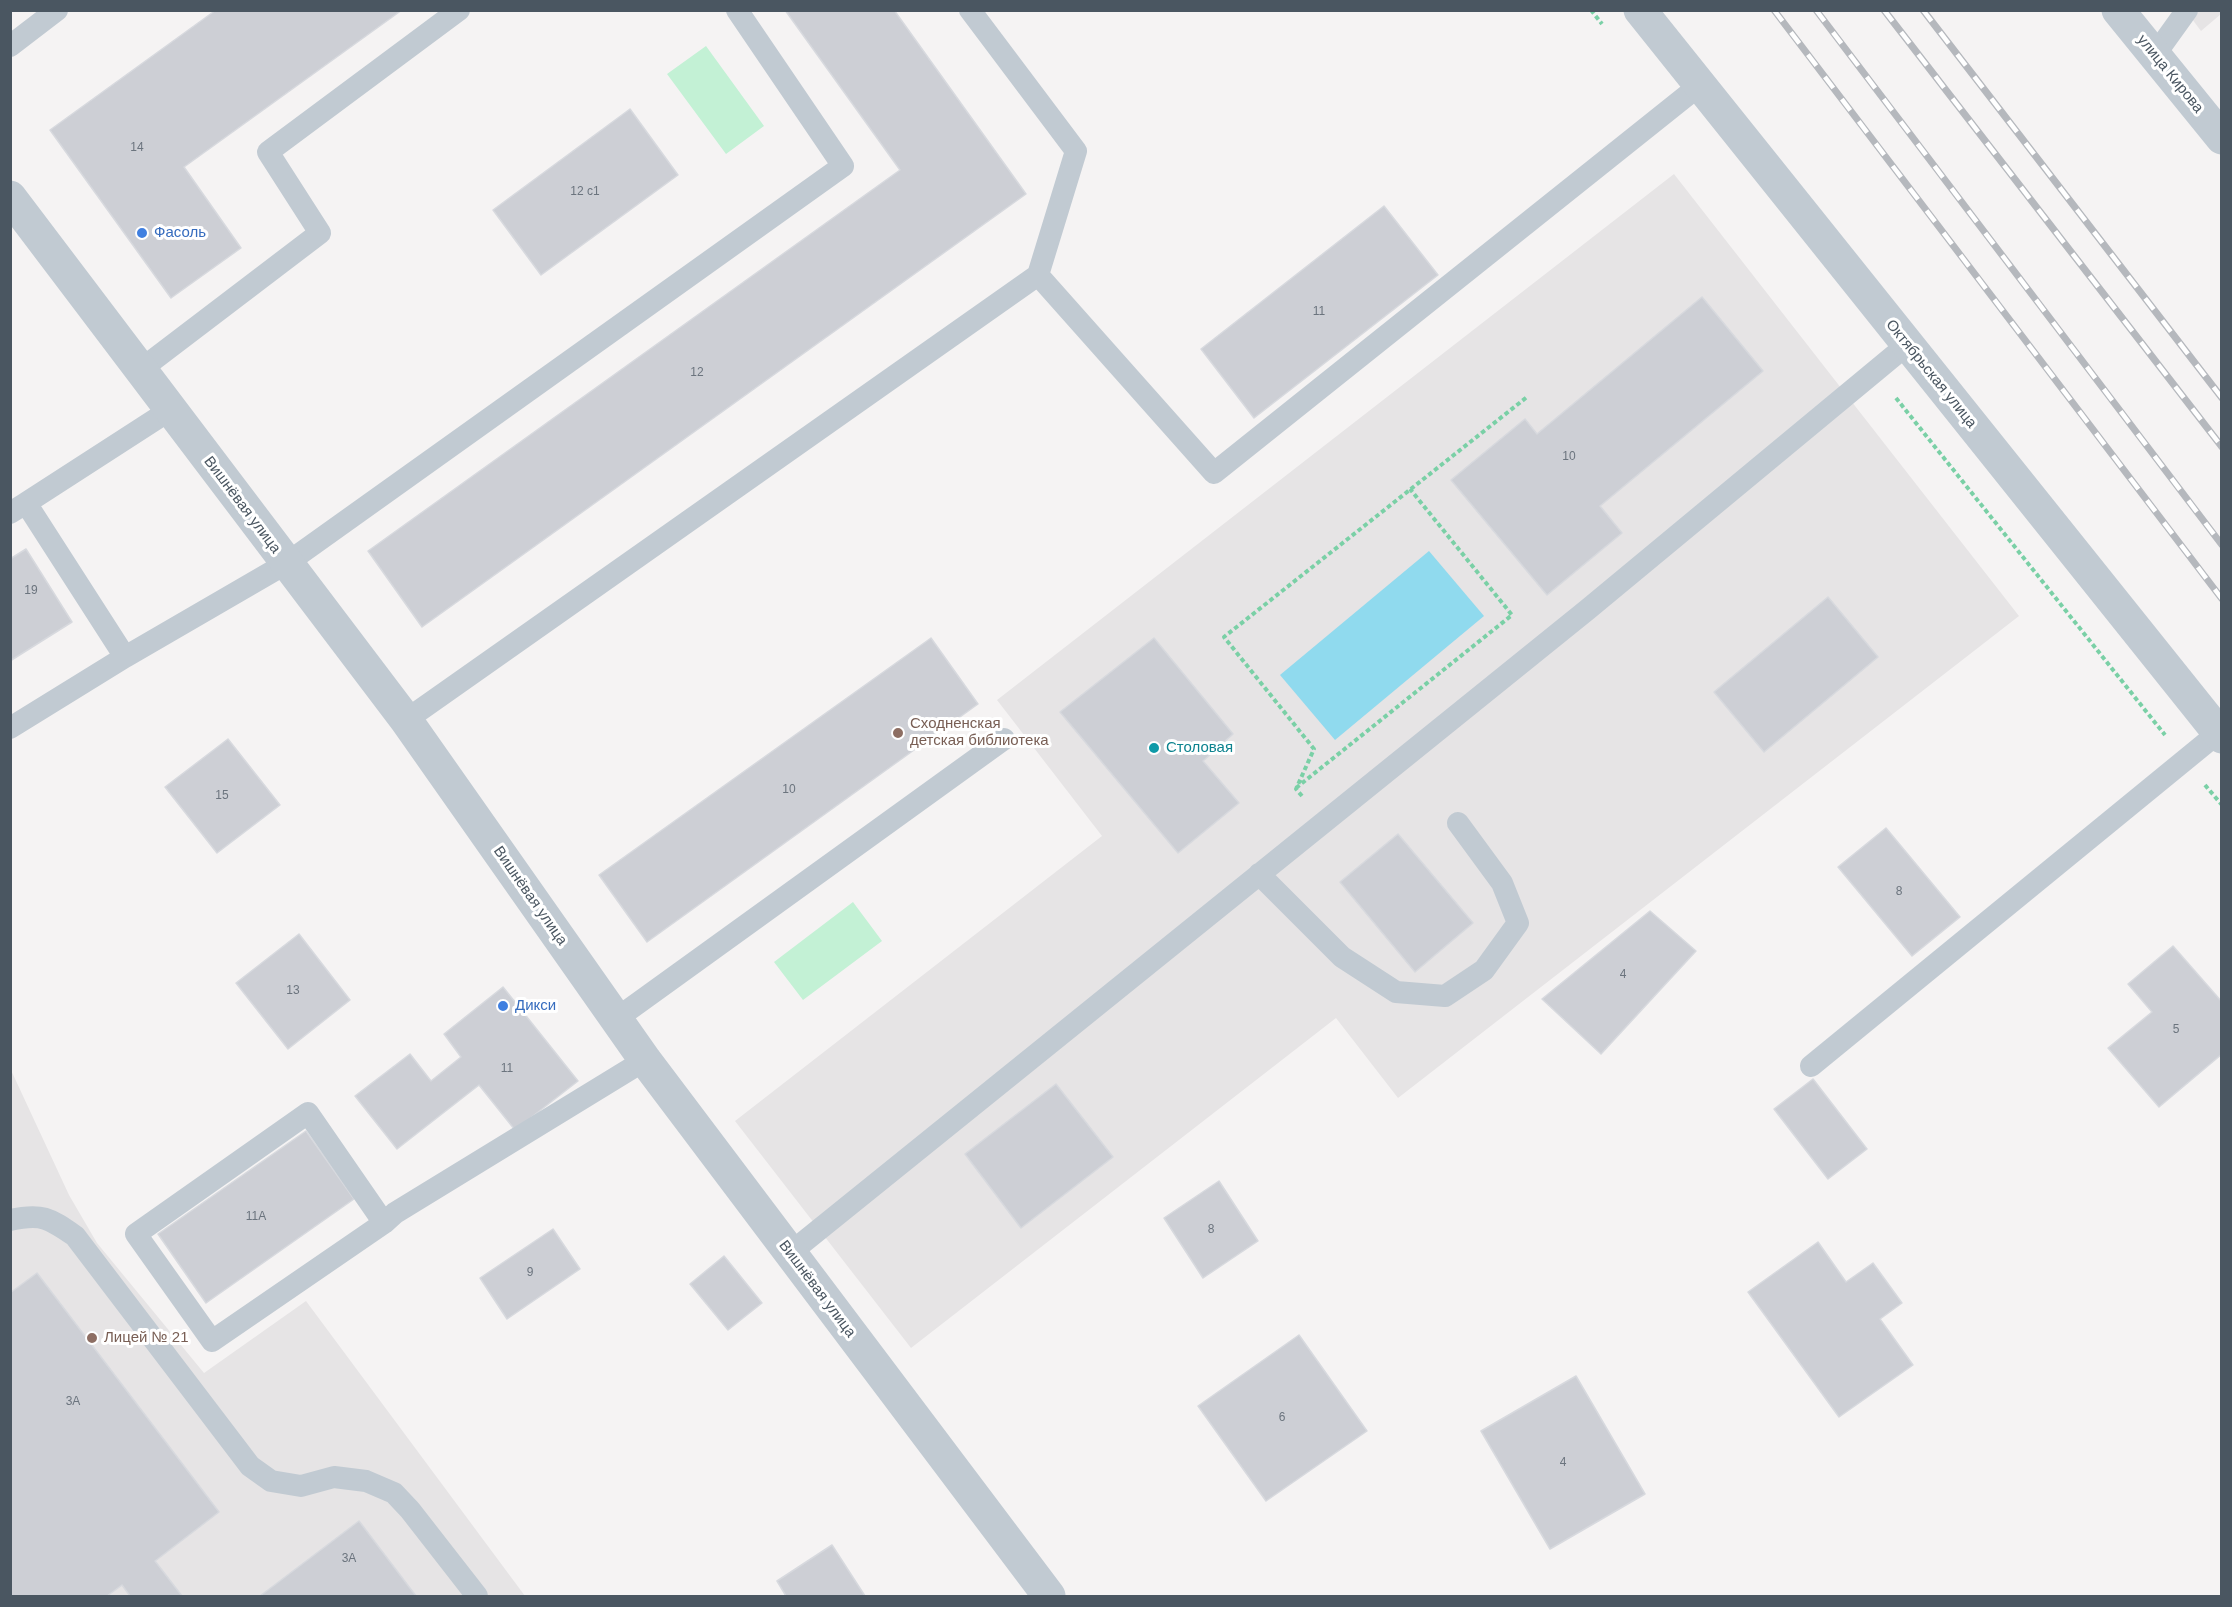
<!DOCTYPE html>
<html>
<head>
<meta charset="utf-8">
<style>
  body { margin:0 }
  #map { position:relative; width:2232px; height:1607px; overflow:hidden; background:#f5f3f3; font-family:Arial,sans-serif }
  canvas { display:block }
  .frame { position:absolute; inset:0; border:12px solid #4a5661; pointer-events:none }
</style>
</head>
<body>
<div id="map">
<canvas width="2232" height="1607"></canvas>
<div class="frame"></div>
</div>
<script>
const g = document.querySelector('canvas').getContext('2d');
g.lineJoin = 'round';
function paint(path, color) { g.fillStyle = color; g.fill(path, 'evenodd'); }
function strokePath(path, color, width, dash) { g.strokeStyle = color; g.lineWidth = width; g.lineCap = dash ? 'butt' : 'round'; g.setLineDash(dash || []); g.stroke(path); }
function label(font, color, halo, rows, align = 'center') {
  g.font = font + ' Arial,sans-serif'; g.lineWidth = 6; g.setLineDash([]); g.textBaseline = 'middle'; g.strokeStyle = halo; g.fillStyle = color; for (const [text, x, y, turn = 0] of rows) {
    g.save(); g.translate(x, y); g.rotate((+turn || 0) * Math.PI / 180); g.textAlign = isNaN(turn) ? turn : align; if (halo) g.strokeText(text, 0, 0); g.fillText(text, 0, 0); g.restore();
  }
}
const education = new Path2D(`
  M2186,11h35v3l-20,17z
  M1674,174l345,442 -621,482 -62,-80 -425,330 -176,-227 367,-285 -105,-136z
  M10,1068l59,127 28,48 107,130 102,-72 219,295h-514z`);
const green = new Path2D(`
  M706,46l58,80 -38,28 -59,-80z
  M853,902l29,39 -79,59 -29,-38z`);
const water = new Path2D(`
  M1429,551l55,65 -149,124 -55,-65z`);
const building = new Path2D(`
  M216,10h186l-218,157 57,81 -70,50 -121,-168z
  M785,10h109l132,184 -604,433 -54,-76 532,-381z
  M630,109l48,66 -137,100 -48,-65z
  M1384,206l54,69 -184,143 -53,-69z
  M1702,297l61,74 -163,135 22,27 -75,62 -96,-115 74,-61 12,15z
  M26,549l46,73 -62,39v-102z
  M1828,597l50,60 -114,95 -50,-60z
  M931,638l47,66 -331,238 -48,-67z
  M1154,638l79,96 -30,27 36,42 -61,50 -118,-141z
  M228,739l52,66 -63,48 -52,-66z
  M1886,828l74,89 -48,39 -74,-89z
  M1398,834l75,89 -58,49 -75,-90z
  M1650,911l46,40 -95,103 -59,-55z
  M299,934l51,66 -62,49 -52,-66z
  M2173,946l49,56v52l-63,53 -51,-59 44,-36 -24,-28z
  M503,987l75,94 -63,49 -36,-45 -82,64 -42,-53 55,-42 21,27 30,-24 -17,-23z
  M1813,1079l54,70 -39,30 -54,-70z
  M1056,1084l57,73 -92,71 -56,-74z
  M306,1131l48,68 -148,104 -48,-69z
  M1219,1181l39,60 -55,37 -39,-60z
  M553,1229l27,40 -73,50 -27,-41z
  M1818,1242l28,40 27,-19 29,40 -22,16 33,46 -74,52 -91,-125z
  M724,1256l38,47 -34,27 -38,-46z
  M37,1273l182,239 -64,49 27,35h-52l-8,-11 -15,11h-97v-303z
  M1299,1335l68,96 -101,70 -68,-95z
  M1576,1376l69,118 -95,55 -69,-118z
  M359,1521l57,75h-156z
  M832,1545l33,51h-79l-9,-15z`);
const path = new Path2D(`
  M1591,10l11,14
  M1896,398l269,337
  M2205,785l17,20
  M1296,788l216,-173 -102,-126
  M1302,796l-6,-7 18,-40 -90,-112 303,-240`);
const service = new Path2D(`
  M970,10l106,141 -38,124 176,198 486,-388
  M10,46l47,-36
  M2154,56l33,-46
  M140,370l180,-137 -52,-81 191,-142
  M26,503l144,-93
  M10,513l16,-10 99,154
  M406,720l632,-445
  M10,728l115,-71 162,-94 556,-397 -106,-156
  M1259,874l83,83 54,35 49,4 39,-26 34,-47 -16,-40 -44,-60
  M616,1019l388,-280
  M1811,1066l407,-333
  M10,1220c32,-7 39,-2 65,16l175,230 21,15 30,5 33,-9 32,4 28,12 16,17 67,86
  M384,1223l-76,-110 -172,121 76,107 172,-118 11,-10 250,-153
  M790,1253l797,-643 321,-266`);
const minor = new Path2D(`
  M10,197l396,523 239,340 404,536`);
const tertiary = new Path2D(`
  M1640,10l582,727
  M2118,10l104,128`);
const rail = new Path2D(`
  M1774,10l448,589
  M1816,10l406,535
  M1884,10l338,437
  M1923,10l299,388`);
const markers = [
  [142,233,6,"#3f7fe0"],
  [898,733,6,"#8d6e63"],
  [1154,748,6,"#0f9aa8"],
  [503,1006,6,"#3f7fe0"],
  [92,1338,6,"#8d6e63"]
];
const numberNames = [
  ["14",137,148],
  ["12 с1",585,192],
  ["11",1319,312],
  ["12",697,373],
  ["10",1569,457],
  ["19",31,591],
  ["10",789,790],
  ["15",222,796],
  ["8",1899,892],
  ["4",1623,975],
  ["13",293,991],
  ["5",2176,1030],
  ["11",507,1069],
  ["11А",256,1217],
  ["8",1211,1230],
  ["9",530,1273],
  ["3А",73,1402],
  ["6",1282,1418],
  ["4",1563,1463],
  ["3А",349,1559]
];
const streetNames = [
  ["улица Кирова",2170,74,51],
  ["Октябрьская улица",1931,374,51],
  ["Вишнёвая улица",242,505,53],
  ["Вишнёвая улица",530,896,55],
  ["Вишнёвая улица",817,1289,53]
];
const shopNames = [
  ["Фасоль",154,233],
  ["Дикси",515,1006]
];
const educationNames = [
  ["Сходненская",910,724],
  ["детская библиотека",910,741],
  ["Лицей № 21",104,1338]
];
const cultureNames = [
  ["Столовая",1166,748]
];
paint(education, '#e6e4e5');
paint(green, '#c3f1d5');
paint(water, '#90daee');
paint(building, '#cdcfd5');
strokePath(building, '#d7d9de', 1.5);
strokePath(path, '#7ad0a6', 4, [4.5, 3]);
strokePath(service, '#c1cad2', 22);
strokePath(minor, '#c1cad2', 33);
strokePath(tertiary, '#c1cad2', 33);
strokePath(rail, '#b5b8bd', 7);
strokePath(rail, '#fff', 4.5, [14]);
for (const [x, y, r, color] of markers) { const dot = new Path2D(); dot.arc(x, y, r, 0, 2 * Math.PI); g.fillStyle = color; g.fill(dot); strokePath(dot, '#fff', 2); }
label('12px', '#6b747e', null, numberNames);
label('15px', '#4a5661', '#fff', streetNames);
label('15px', '#366cbe', '#fff', shopNames, 'left');
label('15px', '#785e54', '#fff', educationNames, 'left');
label('15px', '#0d838f', '#fff', cultureNames, 'left');
</script>
</body>
</html>
